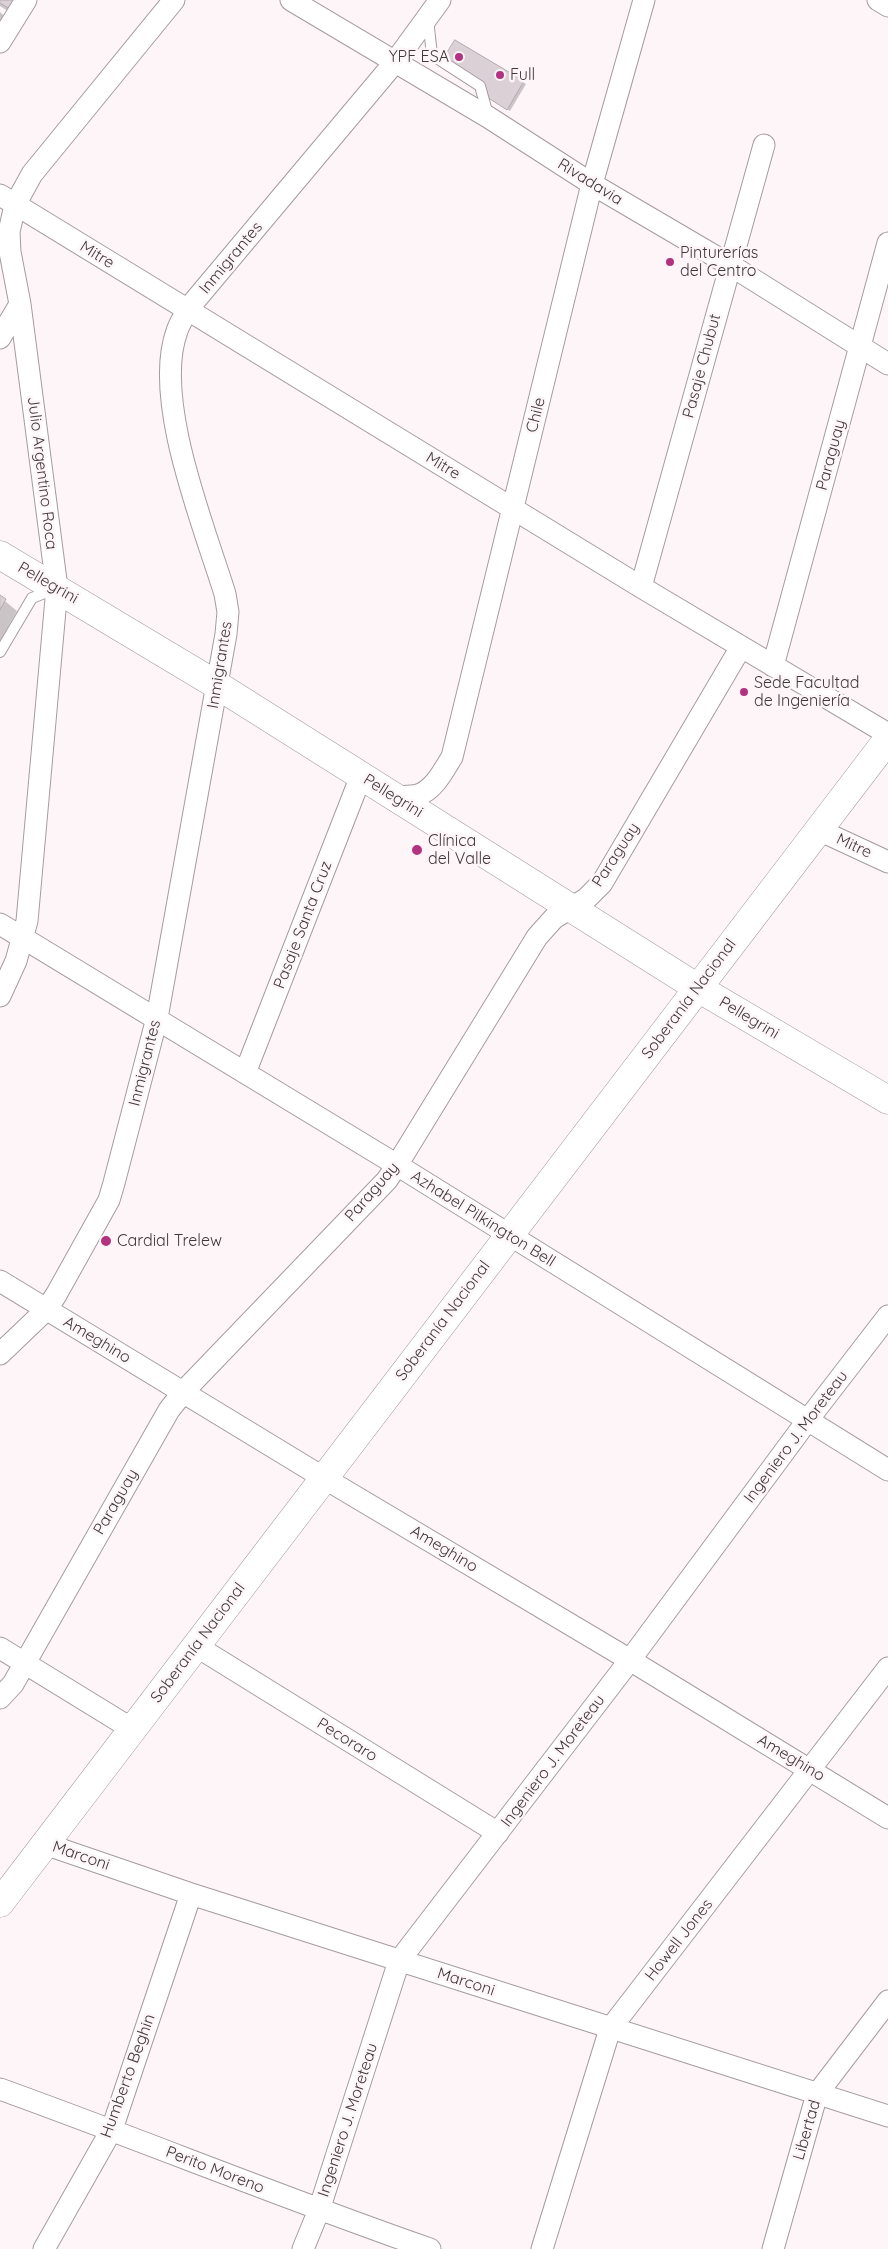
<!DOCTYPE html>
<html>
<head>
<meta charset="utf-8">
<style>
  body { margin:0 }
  canvas { display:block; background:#fef5f9 }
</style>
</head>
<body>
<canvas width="888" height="2249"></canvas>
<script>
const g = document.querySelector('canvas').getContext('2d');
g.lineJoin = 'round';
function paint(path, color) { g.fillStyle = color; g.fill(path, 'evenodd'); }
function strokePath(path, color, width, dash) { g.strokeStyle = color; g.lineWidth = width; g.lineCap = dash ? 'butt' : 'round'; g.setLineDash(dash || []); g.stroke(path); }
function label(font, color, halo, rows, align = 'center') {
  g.font = font + ' Quicksand,sans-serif'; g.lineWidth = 5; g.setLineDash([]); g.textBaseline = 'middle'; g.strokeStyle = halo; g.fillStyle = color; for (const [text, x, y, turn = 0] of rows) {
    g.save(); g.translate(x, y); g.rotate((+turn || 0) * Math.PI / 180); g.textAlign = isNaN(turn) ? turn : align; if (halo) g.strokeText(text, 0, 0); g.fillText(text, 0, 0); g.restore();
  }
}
const shadow = new Path2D(`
  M0,0l22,20 -22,-14z
  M0,12l16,15 -16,26z
  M443,68l80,14 3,2 -16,27z
  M0,597l17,14 -17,30z`);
const building = new Path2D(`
  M0,0h16l-6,9 -10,-6z
  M455,40l69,41 -17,29 -68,-44z
  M0,595l6,4 -6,11z`);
const lane = new Path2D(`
  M428,19l4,36 48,31 8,29
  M0,652l32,-54 20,-8`);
const street = new Path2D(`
  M291,0l197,117 104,67 138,81 158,99
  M878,0l10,6
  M0,42l26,-42
  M0,195l641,392 247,147
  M0,338l20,-34
  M641,587l123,-442
  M773,666l115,-423
  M394,797c7,-1 16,0 24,-2 16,-5 26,-25 34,-38l140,-573 52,-184
  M819,830l69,32
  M0,924l397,241 491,305
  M0,996l16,-35 11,-40 30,-333 -37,-284 -10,-52 -1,-20 6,-27 17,-31 142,-174
  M245,1073l116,-297
  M0,1281l324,197 306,182 258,158
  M0,1354l46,-44 10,-15 53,-95 5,-17 43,-165 69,-384 2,-22 -3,-18c-21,-68 -73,-195 -48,-263 2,-7 7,-14 10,-21l208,-248 45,-62
  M196,1646l302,187
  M0,1648l132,81
  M0,1698l13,-14 156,-274 15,-19 203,-211 10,-15 140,-228 17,-19 32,-19 16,-16 139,-236
  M45,1844l146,50 697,222
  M0,2089c144,52 286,110 430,160
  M44,2249l68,-120 79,-235
  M303,2249l16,-39 80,-249 231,-301 177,-239 81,-105
  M542,2249l68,-220 278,-361
  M773,2249l44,-155 71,-93`);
const secondary = new Path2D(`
  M0,555l217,130 481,303 190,112
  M0,1903l888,-1164`);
const markers = [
  [459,57,5,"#b2327f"],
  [500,75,5,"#b2327f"],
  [670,262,5,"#b2327f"],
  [744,692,5,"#b2327f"],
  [417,850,6,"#b2327f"],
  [106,1241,6,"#b2327f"]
];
const poiNames = [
  ["YPF ESA",449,57,"right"],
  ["Full",510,75],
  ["Pinturerías",680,253],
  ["del Centro",680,271],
  ["Sede Facultad",754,683],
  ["de Ingeniería",754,701],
  ["Clínica",428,841],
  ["del Valle",428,859],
  ["Cardial Trelew",117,1241]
];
const streetNames = [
  ["Rivadavia",590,182,32],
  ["Mitre",97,255,32],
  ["Inmigrantes",231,258,-50],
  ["Pasaje Chubut",702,366,-75],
  ["Chile",536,415,-76],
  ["Paraguay",831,455,-75],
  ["Mitre",443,466,31],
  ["Julio Argentino Roca",42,473,83],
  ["Pellegrini",48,583,30],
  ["Inmigrantes",220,665,-81],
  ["Pellegrini",393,796,32],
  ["Mitre",854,846,25],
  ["Paraguay",616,855,-57],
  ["Pasaje Santa Cruz",303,925,-69],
  ["Soberanía Nacional",689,999,-53],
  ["Pellegrini",749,1018,31],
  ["Inmigrantes",145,1063,-76],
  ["Paraguay",372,1192,-49],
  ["Azhabel Pilkington Bell",483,1219,32],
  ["Soberanía Nacional",443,1321,-53],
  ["Ameghino",97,1340,31],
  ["Ingeniero J. Moreteau",796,1437,-53],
  ["Paraguay",116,1502,-60],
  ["Ameghino",444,1549,31],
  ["Soberanía Nacional",198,1643,-53],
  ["Pecoraro",347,1740,32],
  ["Ameghino",791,1758,31],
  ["Ingeniero J. Moreteau",553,1761,-53],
  ["Marconi",81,1856,19],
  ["Howell Jones",679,1940,-52],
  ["Marconi",466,1982,18],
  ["Humberto Beghin",128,2076,-70],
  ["Ingeniero J. Moreteau",348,2120,-72],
  ["Libertad",807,2130,-74],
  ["Perito Moreno",215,2170,21]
];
paint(shadow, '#0003');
paint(building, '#dbd0d5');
strokePath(building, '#b5aaaf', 1);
strokePath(lane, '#a69ba0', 12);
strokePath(street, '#a69ba0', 23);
strokePath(secondary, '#a69ba0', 29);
strokePath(lane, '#fff', 10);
strokePath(street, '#fff', 21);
strokePath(secondary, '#fff', 28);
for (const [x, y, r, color] of markers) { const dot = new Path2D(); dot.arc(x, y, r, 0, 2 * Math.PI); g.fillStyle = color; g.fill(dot); strokePath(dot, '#fef5f9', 2); }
label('16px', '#3d393b', '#fef5f9', poiNames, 'left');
label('16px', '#3d393b', '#fef5f9', streetNames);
</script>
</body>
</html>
